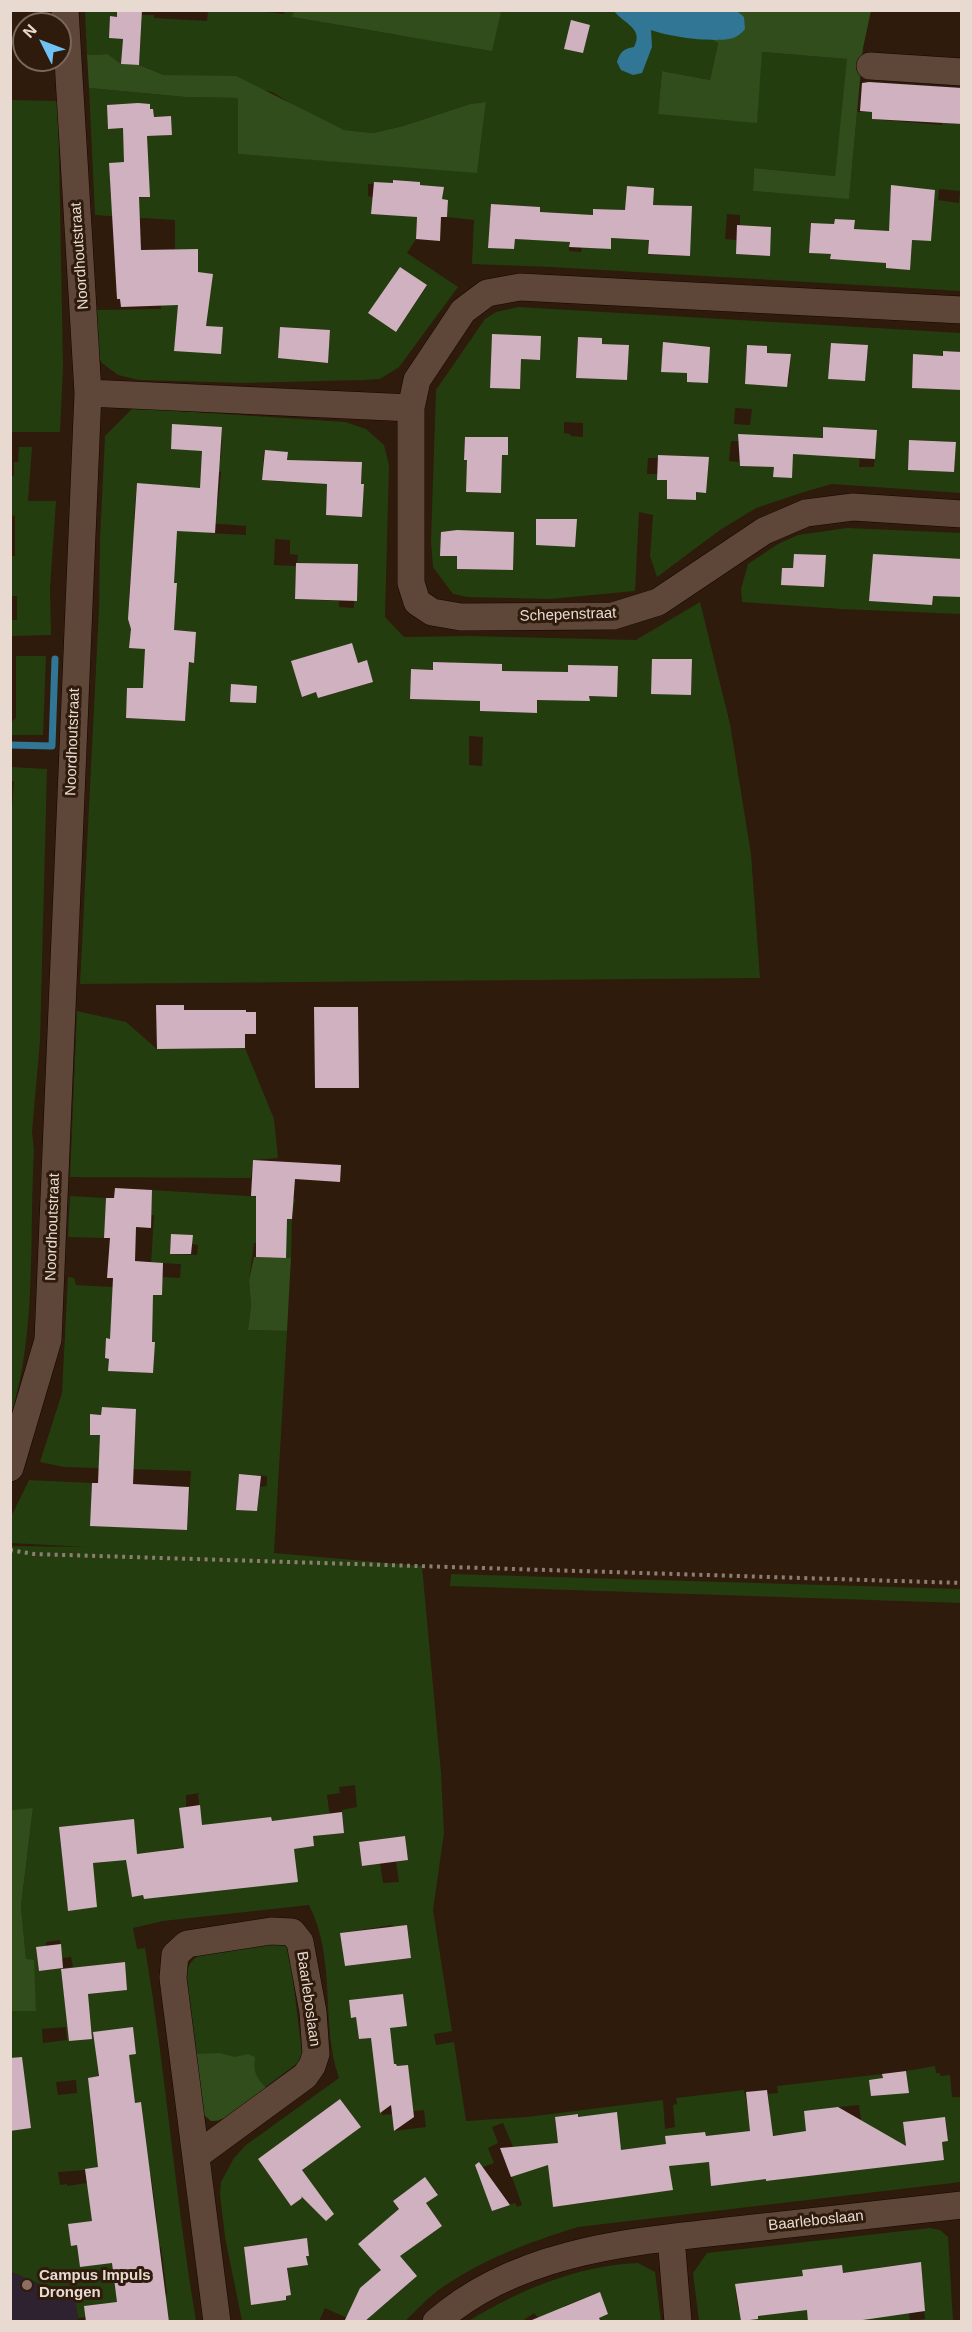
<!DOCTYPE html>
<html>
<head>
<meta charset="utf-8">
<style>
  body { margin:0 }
  #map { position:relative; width:972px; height:2332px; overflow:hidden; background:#2e1b0c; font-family:Helvetica,sans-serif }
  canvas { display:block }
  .frame { position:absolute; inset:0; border:12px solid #e8dad1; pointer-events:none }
  .north { position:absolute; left:12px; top:12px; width:60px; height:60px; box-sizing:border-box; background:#2e1b0c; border:2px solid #78675b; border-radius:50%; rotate:312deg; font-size:16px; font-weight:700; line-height:24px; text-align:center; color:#e8dad1 }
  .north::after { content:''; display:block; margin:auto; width:21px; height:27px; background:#70c2f4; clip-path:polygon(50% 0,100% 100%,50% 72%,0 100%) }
</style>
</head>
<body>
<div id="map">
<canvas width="972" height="2332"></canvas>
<div class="frame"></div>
<div class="north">N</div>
</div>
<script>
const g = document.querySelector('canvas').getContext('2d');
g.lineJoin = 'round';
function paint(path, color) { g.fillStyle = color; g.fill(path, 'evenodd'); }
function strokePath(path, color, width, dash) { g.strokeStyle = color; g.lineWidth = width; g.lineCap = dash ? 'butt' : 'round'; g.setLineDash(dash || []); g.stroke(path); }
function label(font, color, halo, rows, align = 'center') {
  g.font = font + ' Helvetica,sans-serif'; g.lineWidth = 6; g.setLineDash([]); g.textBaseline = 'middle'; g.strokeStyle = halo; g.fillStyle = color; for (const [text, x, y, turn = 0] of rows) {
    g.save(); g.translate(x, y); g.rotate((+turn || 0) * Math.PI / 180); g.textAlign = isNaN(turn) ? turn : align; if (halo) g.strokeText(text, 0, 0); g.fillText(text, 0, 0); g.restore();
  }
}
const education = new Path2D(`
  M10,2272l66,26 2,23h-67z`);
const green = new Path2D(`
  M249,10l35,4 1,-3h9l-1,6 104,18 104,-23 -3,-1h171l49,31 -8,38 -48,-9 -4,43 104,-62 86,7 -13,117 -81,-8 -1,23 96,7 8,-86h15v7l70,6v-7h11v6h8v167l-410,-24 -79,-3 2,-44 -27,-3 1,-17 -6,-1 1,-12 -23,-2v-3l-27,-2v3l-25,1v12l5,1 -2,17 19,1 1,-8 26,8 -1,24 -9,14 51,34 -59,80 -19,12 -17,1 -119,3 -105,-3 -21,-5 -16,-12 -6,-11v-42l65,-1v-21l37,-28v-11h-23v-29l-80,-5 -6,-127 96,9 53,1 1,56 238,18 9,-70 -16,2 -67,22 -30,7 -29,-3 -41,-19 -31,-19 -74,-15 -34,-2 -25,-10 3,-50h12v3l53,3 1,-10zM150,104v5l3,1 1,4 -3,3 20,-1 1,19 -21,1 -28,-8 -15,1zM109,163l41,34 -39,2zM939,189l21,2 -1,12 -21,-3zM491,204l49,3 -2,33 -23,-1 -1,10 -26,-2zM594,209l29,1 -1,29 -11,-1v11l-29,-2 -1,5 -12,-1 2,-37 22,1zM727,214l13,1v10l31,2 -2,29 -33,-2v-14l-11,-1zM890,215l43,2 -2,24 -19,-1 -26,28zM835,219l20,1 -1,40 -23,-1v-5l-22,-1 2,-30 23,1zM649,233l41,23 -42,-1zM400,267l27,19 -31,46 -27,-19zM280,327l50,3 -2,33 -28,-2v-7l-22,4z
  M85,11h32v6h-7l-1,21 14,1 -2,25 -13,-10 -21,1z
  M11,100l47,1 5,265 -3,66h-49z
  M518,307l443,26v19l-18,-1 -1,5 -29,-2 -1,34 49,2v103l-129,-9 -25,7 -51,17 -36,22 -63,47 -7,-21 3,-41 -14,-3 -4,79 -85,8 -82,-2 -15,-3 -20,-27 -2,-26 5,-151 49,-71 11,-7zM492,335l47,25 -18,-1 -1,30 -30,-1zM578,337l24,1v6l27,1 -2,35 -51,-2zM831,343l37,2 -3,36 -37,-2zM747,345l20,1v7l24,1 -2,27h-2v5l-35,-1 -7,-6zM735,408l17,1 -2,16 -16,-1zM564,422l19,1v14l-12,-1 -1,-2 -6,-1zM824,427l52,3 -2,37h-15l1,-9 -38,-3zM465,437l43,1v17h-6l-1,38 -35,-1 1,-26 2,-6h-5zM909,440l47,2 -2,30 -46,-2zM731,441h9l51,37 -17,-1v-10l-34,-1 -1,-4 -10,-1zM658,455l22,1 17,7 -1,37 -29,-1v-19h-10v-6h-10l1,-16h10zM458,530l55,2 -1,38 -55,-1v-13h-16v-24z
  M133,408l212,14 21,7 18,16 5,20 -4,152 19,20 65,-1 167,4 64,-38 30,122 21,130 9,124 -680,6 19,-375 1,-69 5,-104zM173,425l49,2 -1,31 -19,-1v-6zM264,451l24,1 -3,30 -23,-2zM328,460l34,2 -1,22 3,1 -2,32 -36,-2 1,-31 -13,-1zM202,471l19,1 -3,30 -19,-2zM137,483l30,3 -30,33h-3zM208,523l38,3v9l-39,-2zM275,539l15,1v14l8,1 -1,8 61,2 -1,36h-3v7l-15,-1v-6l-44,-2 1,-33 -22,-1zM133,540l43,2 -9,40 10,1 -1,18 -47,-3zM132,628l64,4 -2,30h-4l-1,3 -15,-1 -29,-15zM652,659l40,1 -1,34h-39zM292,661l66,2 8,-3 7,22 -54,16 -3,-6 -14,4zM433,662h18l-1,38 -40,-1 1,-30 22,1zM481,664h21v8h36l-1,41 -57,-2zM568,666l49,31 -28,-1 1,4zM128,688l59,3 -2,30 -59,-3zM469,736l14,1 -1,29 -13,-1z
  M19,447h13l-4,54h28l-6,88 1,46 -40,1v-16h6v-24h-6v-40h4v-40l-4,-1 -1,-38 4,-1v-14h4z
  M847,528l114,5 -1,64h1v17l-120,-5 -99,-7 -1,-13 7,-25 30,-20 20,-9zM794,554l32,1 -2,32 -42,-2v-17h11z
  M16,656h30l-3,79h-32v-13l5,-4z
  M11,767l36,2 -7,272 -8,91 2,18c-5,89 3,180 -23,266l-1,-578 4,-57h-3z
  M77,1011l49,11 31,27 88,-1 29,71 4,39 -25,2 -2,18 -181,-1z
  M152,1190l143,9 -2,13 -20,-1 19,8 -1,39h-5v-9l-21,-6h-11l-5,37 2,25 -3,25 39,1 -13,222 148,13 19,207 3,60 -11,77 19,121 -18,3 2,11 18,-3 12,79 61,-4 136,-17 2,29 10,-2 -2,-22 4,-1 -1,-6 68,-8 5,25 21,-2 -2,-19 10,-1 -1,-7 105,-12 2,17 24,-2 -2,-18 29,-5 1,7h4v3l10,-1 2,22h9v85l-383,45c-48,15 -93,31 -135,60 -14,9 -26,23 -38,34h-51l-29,-13 -6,13h-77l-17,-84 -5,-43 1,-12 13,-24 12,-13 93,-67c-19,-55 -2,-118 -30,-173l-146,16 -30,7 4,21 8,-1c21,124 30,250 51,373l-35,1 -53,-19 -23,3 1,11 -8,1 -3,-20 -64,-26v-141l20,-4 -7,-49 -13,1v-68l25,-1 -10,-51 -5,-53 12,-97 -22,1v-264l75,1 -75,-4 -1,-24 19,-39 63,3 -2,42 97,5 4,-59 -127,-4 -24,-5 22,-69 6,-116 6,1 2,7 37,2 40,21v-13h9l-12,-15 4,-65h-3zM171,1234l21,1v9l6,1 -1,10 -27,-1zM162,1263l19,1 -1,14 -19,-1zM106,1339l48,3 -1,31 -44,-2v-12l-4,-1zM102,1407l34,2 -2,49 -34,-2v-21h-10l1,-21 10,1zM239,1474l28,2v10l-7,1 -3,24 -21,-1zM355,1785l2,22 -15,3 2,22 -12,2 -5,-39 13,-2 -1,-6zM201,1793l-3,1 3,28 -21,-14 6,-1v-12zM311,1816l3,30 -20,3zM101,1823l4,39 -12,1 4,44 -29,3 -9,-83zM200,1826l43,62 -35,4zM405,1836l3,24 -12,2 3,20 -16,1 -3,-20 -18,3 -3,-24zM178,1848l6,45 -40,6 -1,-4 -11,1 -5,-31 37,-10v-5zM393,1925l1,2 13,-2 4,33 -66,8 -4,-33zM60,1940l2,18 9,-1 2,10 -34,4 -3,-23 10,-2v-4zM125,1962l2,28 -39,4 1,14 -23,3 -5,-42zM403,1994l4,31 -17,3v8l-31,3 -3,-22h-5l-2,-17zM66,2027l1,13 -24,3 -1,-14zM133,2028l3,26 -7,1 -30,26 -5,-49zM396,2064l17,47 11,-1 2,17 -32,4 -2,-17 -10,1 -7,-46 8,-4zM76,2080l1,13 -19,2 -2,-13zM340,2099l20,29 -38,27 -20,-28zM141,2102l3,24 -36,22 -12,2 -5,-37zM859,2105l3,22 -32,-19zM578,2114l2,21 -23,3 -2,-21zM933,2118l13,3 2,20 -6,1 2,18 -36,4 -5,-42zM503,2123l13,31 -4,23 10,28 -5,2 -2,-4 -23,8 -14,-42 16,-6 -6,-15 10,-5 -6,-16zM807,2131l6,44 -46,6 -6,-44zM705,2132l1,4 28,-3 -23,52 -2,-23 -16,-29zM282,2142l33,46 -24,18 -33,-47zM666,2144l6,46 -46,6zM572,2167l25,8 3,26 -47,6 -4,-37zM85,2170l2,13 -20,3v-2l-7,1 -2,-13zM151,2175l6,46 -6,1 -40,-43zM425,2178l13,16 -12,9 16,23 -20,14 -29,-39zM93,2221l6,43 -19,3 -3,-22 -6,1zM304,2239l5,17h-3l1,9 -20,2 4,28 -5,1v4l-35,5 -7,-58zM161,2247l6,48 -36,4 -1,-11 -15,1 -1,-11 12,-27z
  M70,1196l36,2 -2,40 -36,-1z
  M451,1574l510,15v14l-511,-17z
  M280,1943l6,4 4,7 12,100 -3,8 -71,53 -10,6h-7l-9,-8 -16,-135c2,-14 6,-20 19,-26z
  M930,2228l10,2 8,7 5,84h-105l-6,-56 -34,56h-109l-6,-48 14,-20zM921,2262l4,57 -15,2 -1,-8 -33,-45zM735,2284l42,29 -19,3 -20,-7z
  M638,2263l17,9 6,49h-60l-2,-3 9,-4 -8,-22 -36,14 5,15h-28l-7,-8 -12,8 -55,1c52,-32 109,-56 171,-59z`);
const forest = new Path2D(`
  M294,11l204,-1 3,2 -9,39 -200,-34z
  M669,11h202l-8,37 -14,151 -96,-8 1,-23 81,8 12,-117 -85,-7 -5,71 -99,-9 4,-43 48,9 8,-37z
  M108,54l13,10 18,1 25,10 72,1 108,54 29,3 30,-7 67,-22 16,-2 -9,71 -239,-19v-56l-53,-1 -96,-9 -2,-33z
  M254,1257l37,1 -4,73 -39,-1 3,-25 -2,-25z
  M33,1808l-12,98 5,53 8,1 2,51h-25v-201z
  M219,2053l16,4 13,-3 7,3c-2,15 1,20 11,31 -15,11 -36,33 -55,33l-9,-8 -7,-59z`);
const water = new Path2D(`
  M705,10l33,2 6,5 1,12c-4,5 -9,9 -16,10 -20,3 -59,-2 -78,-9l1,17 -10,26 -9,2 -12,-5 -4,-8c3,-10 6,-13 17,-15 10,-19 -10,-23 -20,-36z`);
const stream = new Path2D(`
  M10,745l42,1 3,-87`);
const building = new Path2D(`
  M117,10h25l-3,55 -18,-1 2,-25 -14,-1 1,-22 7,1z
  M571,20l19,5 -7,28 -19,-4z
  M869,82l93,6v36l-90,-5v-7l-12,-1 2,-28z
  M138,103l12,1v5h3l1,8 17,-1 1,19 -25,1 3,61h-11l2,53 57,-1v23l15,2 -7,52 17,1 -2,27 -47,-3 4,-46 -57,2 -1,-8h-3l-8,-136 15,-1 -1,-34 -15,1 -1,-24z
  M393,180l27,2v3l24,2 -2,12 6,1 -1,17h-6l-1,24 -24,-2 1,-22 -46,-3 3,-32 19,1z
  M891,185l44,5 -4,51 -19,-1 -2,30 -24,-2v-5l-56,-4 1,-5 -22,-1 2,-30 23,1 1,-5 20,1 -1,9 35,2z
  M627,186l27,2 -1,17 39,1 -2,50 -42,-2 1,-14 -38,-2v11l-42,-2 1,-5 -55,-3 -1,10 -26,-1 3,-44 49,3v5l53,3v-6l32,1z
  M737,225l34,2 -1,29 -34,-2z
  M400,267l27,18 -31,47 -28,-19z
  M280,327l50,3 -2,33 -50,-5z
  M492,334l49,2 -1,24 -19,-1 -1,30 -30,-1z
  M578,337l24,1v6l27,1 -2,35 -51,-2z
  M663,342l47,5 -2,36 -21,-1v-9l-26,-1z
  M831,343l37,2 -3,36 -37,-2z
  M747,345l20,1v7l24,1 -4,33 -42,-3z
  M943,351l19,1v38l-50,-2 1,-34 30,2z
  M172,424l50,3 -7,106 -38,-2 -3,52h3l-3,47 22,2 -2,31 -5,-1 -4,59 -59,-3 1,-30h16l2,-39 -16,-1 2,-19 -3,-10 9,-136 63,5 2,-37 -31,-2z
  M823,427l54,3 -2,29 -82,-5 -1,24 -19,-1 1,-10 -34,-1 -2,-32 85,4z
  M465,437h43v18h-6l-1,38 -35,-1 1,-32h-3z
  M909,440l47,2 -2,30 -46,-2z
  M265,450l23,2 -1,8 75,2 -1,22h3l-2,33 -36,-2 1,-31 -65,-4z
  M658,455l51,2 -3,36 -10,-1v8l-29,-1v-19h-10z
  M536,519h41l-2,28 -39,-2z
  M457,530l57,2 -1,38 -56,-1v-13h-17l1,-24z
  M794,554l32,1 -2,32 -43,-2 1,-17h11z
  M873,554l89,5v38l-29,-1 -1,9 -63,-4z
  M296,563l62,1 -1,37 -62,-2z
  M352,643l6,20 9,-3 6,22 -55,16 -2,-6 -14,5 -11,-36z
  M652,659h40l-1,36 -40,-1z
  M433,662l69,2v7l66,1v-7l50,1 -1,31 -28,-1 1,5 -53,-1v13l-57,-2v-10l-70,-2 1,-30 22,1z
  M231,684l26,2 -1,17 -26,-1z
  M156,1005h28v5h62v2h10v22h-11v14l-88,1z
  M314,1007h44l1,81h-44z
  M253,1160l88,5 -1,17 -45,-3 -3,40h-5l-1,39 -30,-1v-61h-5z
  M115,1188l37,2 -1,38 -15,-1 -1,34 28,2 -1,32h-9l-1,47h3l-2,31 -45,-2 1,-12 -4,-1 1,-20 4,1 3,-61h-6l3,-40h-6l2,-40h8z
  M171,1234l22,1 -2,19h-21z
  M102,1407l34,2 -3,75 56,3 -2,43 -97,-4 2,-43h6l2,-48h-10v-21l11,1z
  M239,1474l22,2 -4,35 -21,-1z
  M200,1805l2,20 69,-8 1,4 70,-9 2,21 -31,3 1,10 -20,3 4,33 -154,17 -1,-4 -11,2 -6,-37 -33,3 4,44 -29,4 -9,-84 75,-8 3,35 47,-6 -5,-40z
  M405,1836l3,24 -46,6 -3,-24z
  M407,1925l4,33 -66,8 -5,-33z
  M61,1944l2,24 -24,3 -3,-24z
  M125,1962l2,28 -39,4 4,45 -23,2 -8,-72z
  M403,1994l4,32 -17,2 4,36h2l1,2 11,-1 6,52 -20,14 -3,-26 -11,8 -9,-75 -12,1 -3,-22 -5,1 -2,-18z
  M133,2027l3,27 -7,1 6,48 6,-1 28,220h-83l-2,-16 33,-4 -5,-39 -32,4 -3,-22 -6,1 -3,-22 24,-3 -7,-52 13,-2 -10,-89 11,-2 -6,-44z
  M22,2057l9,71 -21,3v-73z
  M906,2071l3,22 -38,3 -2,-16 14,-2 -1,-4z
  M767,2090l6,46 33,-5 -2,-20 34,-4 68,39 -3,-24 42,-5 3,24 -6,1 2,18 -178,21v-2l-55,7 -2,-24 -40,4 4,24 -120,17 -5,-42 -37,12 -11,-29 58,-5 -3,-26 23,-3v3l39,-5 4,38 45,-6 -1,-8 40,-4 1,4 44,-5 -4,-39z
  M340,2099l21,28 -59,43 32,44 -8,7 -25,-25 1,2 -11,8 -33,-47z
  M479,2162l31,43 -18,6 -17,-46z
  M425,2177l13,18 -12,8 16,23 -42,30 17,20 -53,46h-20l16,-34 21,-18 -23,-26 41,-35 -6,-8z
  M307,2238l2,18h-3l2,9 -21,3 4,27 -5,1v4l-35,5 -7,-58z
  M921,2262l4,49 -76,11h-41l-1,-12 -49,6v3l-17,2 -6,-37 68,-8 -1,-6 40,-5 1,8z
  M600,2292l8,22 -9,4 2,4h-74z`);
const path = new Path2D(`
  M10,1550l24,4 928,29`);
const minor = new Path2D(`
  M870,66l92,6
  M88,393l323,15 6,-28 46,-69 24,-18 33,-6 442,23
  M411,408v175l6,19 15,10 29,5 152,-1 45,-14 106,-71 42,-18 47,-6 109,7
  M10,1468l38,-128 40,-947 -23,-383
  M197,2155l108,-79 7,-10 4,-12 -3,-42 -13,-70 -8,-10 -21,-1 -84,13 -12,11 -2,23 44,344
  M671,2238l7,84
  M436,2322c87,-76 208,-81 318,-94 69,-8 138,-15 208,-23`);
const markers = [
  [27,2285,6,"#8d6e63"]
];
const streetNames = [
  ["Noordhoutstraat",80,256,-94],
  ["Schepenstraat",568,615,-2],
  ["Noordhoutstraat",73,742,-88],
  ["Noordhoutstraat",53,1227,-88],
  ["Baarleboslaan",308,1999,82],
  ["Baarleboslaan",816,2221,-6]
];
const poiNames = [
  ["Campus Impuls",39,2276],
  ["Drongen",39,2293]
];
paint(education, '#2e2230');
paint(green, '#243d0f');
paint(forest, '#314d1b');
paint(water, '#317694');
strokePath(stream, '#317694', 7);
paint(building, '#cfb1c0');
strokePath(minor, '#160500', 28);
strokePath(path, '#8e7d72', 4, [3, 4.5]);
strokePath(minor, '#5e4738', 27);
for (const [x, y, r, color] of markers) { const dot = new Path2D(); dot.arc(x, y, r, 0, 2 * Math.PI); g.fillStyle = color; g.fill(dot); strokePath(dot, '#2e1b0c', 2); }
label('15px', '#e8dad1', '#2e1b0c', streetNames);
label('bold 15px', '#e8dad1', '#2e1b0c', poiNames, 'left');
</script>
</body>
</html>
